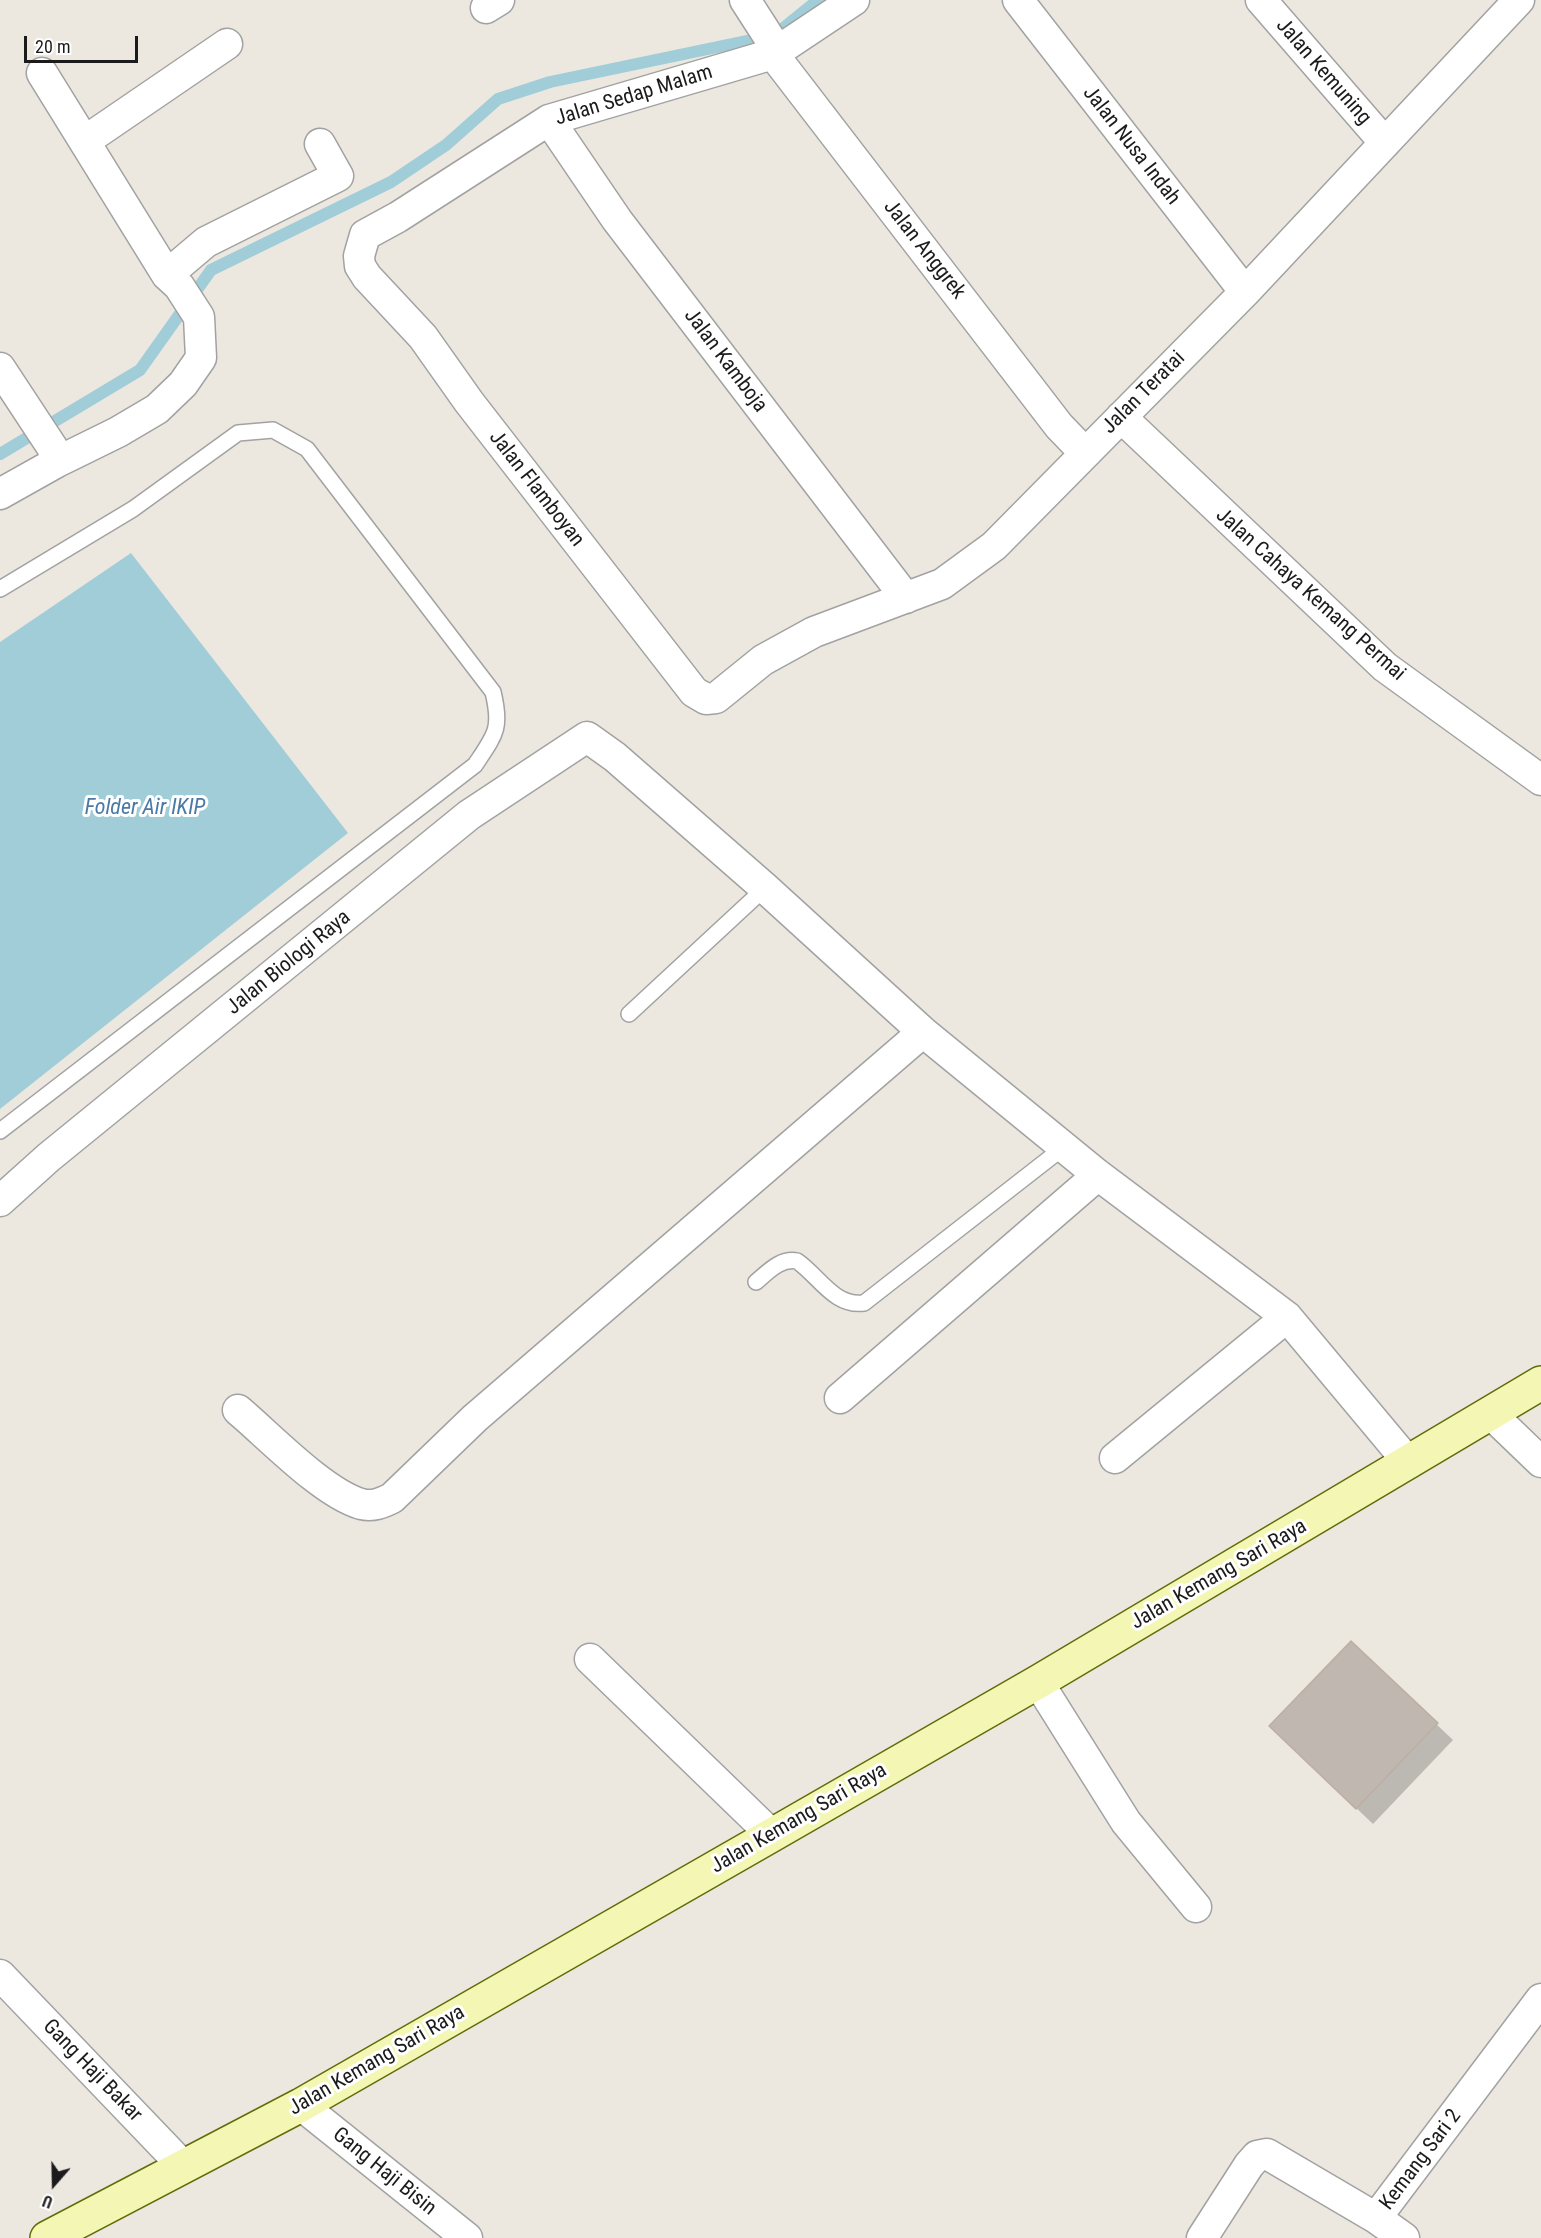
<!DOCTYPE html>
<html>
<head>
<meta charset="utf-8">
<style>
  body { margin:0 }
  #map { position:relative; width:1541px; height:2238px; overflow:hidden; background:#ece8e0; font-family:"Roboto Condensed",sans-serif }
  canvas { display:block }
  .north { position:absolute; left:24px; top:2154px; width:60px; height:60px; -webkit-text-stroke:4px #fff; paint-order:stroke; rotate:200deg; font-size:16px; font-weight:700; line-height:24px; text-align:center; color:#1b1b1b }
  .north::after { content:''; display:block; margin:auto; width:21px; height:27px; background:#1b1b1b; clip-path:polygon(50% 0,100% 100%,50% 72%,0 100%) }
  .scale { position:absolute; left:24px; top:36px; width:114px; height:27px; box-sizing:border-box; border:3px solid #1b1b1b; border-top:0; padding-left:8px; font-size:18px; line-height:21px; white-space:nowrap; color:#1b1b1b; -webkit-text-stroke:4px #fff; paint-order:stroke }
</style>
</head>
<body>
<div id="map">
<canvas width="1541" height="2238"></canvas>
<div class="north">U</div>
<div class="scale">20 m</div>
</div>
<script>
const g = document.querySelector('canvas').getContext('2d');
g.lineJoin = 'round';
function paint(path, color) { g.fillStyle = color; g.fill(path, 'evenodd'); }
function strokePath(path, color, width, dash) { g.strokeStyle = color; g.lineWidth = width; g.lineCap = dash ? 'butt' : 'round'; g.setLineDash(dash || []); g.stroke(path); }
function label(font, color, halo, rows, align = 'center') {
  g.font = font + ' "Roboto Condensed",sans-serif'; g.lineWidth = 6; g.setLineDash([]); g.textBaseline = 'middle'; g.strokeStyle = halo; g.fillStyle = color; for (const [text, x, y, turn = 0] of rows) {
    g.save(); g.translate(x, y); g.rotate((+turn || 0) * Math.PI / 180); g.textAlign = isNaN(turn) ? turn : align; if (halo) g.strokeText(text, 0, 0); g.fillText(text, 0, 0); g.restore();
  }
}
const water = new Path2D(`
  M131,553l217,280 -348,276v-467z`);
const shadow = new Path2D(`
  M1351,1643l102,97 -80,84 -86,-82z`);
const stream = new Path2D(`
  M0,454l140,-84 71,-100 180,-88 55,-37 52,-46 52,-17 225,-47 43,-35`);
const building = new Path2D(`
  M1351,1641l87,82 -82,86 -87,-83z`);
const lane = new Path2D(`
  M0,589l133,-80 105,-76 35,-3 34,19 186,243c9,37 2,43 -18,73l-475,366
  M629,1014l136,-126
  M756,1282c12,-10 24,-24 41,-21 22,15 37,46 67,42l200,-156`);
const street = new Path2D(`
  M745,0l27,42 1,12 286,372 26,27
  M854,0l-81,54 -224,66 -151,97 -33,18 -6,21 1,10 7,11 56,60 46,65 225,290 12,7 10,-1 47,-38 51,-28 128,-48 52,-38 251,-254 274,-292
  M1018,0l227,292
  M1261,0l124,143
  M486,8l13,-8
  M549,120l68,100 289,378
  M85,141l142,-97
  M167,275l39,-33 132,-66 -18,-32
  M0,368l52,79 5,15
  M1121,417l264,250 156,113
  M0,494l57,-32 61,-30 39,-23 26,-25 18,-26 -2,-41 -20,-31 -12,-11 -125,-202
  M0,1201l49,-44 420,-342 118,-78 28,20 150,131 158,144 175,143 189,142 122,146
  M840,1398l258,-223
  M238,1410c31,26 85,83 123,94 12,3 21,-1 31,-6l83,-80 448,-386
  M1491,1414l50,48
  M1115,1458l172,-141
  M590,1659l182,176
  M1038,1682l88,140 70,85
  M0,1975l184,192
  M301,2105l166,133
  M1376,2218l165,-219
  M1202,2238l47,-73 8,-9 10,-2 109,64 28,20`);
const secondary = new Path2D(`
  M47,2238l254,-133 471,-270 266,-153 503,-299`);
const streetNames = [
  ["Jalan Kemuning",1323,72,49],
  ["Jalan Sedap Malam",634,96,-17],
  ["Jalan Nusa Indah",1131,146,52],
  ["Jalan Anggrek",924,250,52],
  ["Jalan Kamboja",725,361,53],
  ["Jalan Teratai",1144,393,-45],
  ["Jalan Flamboyan",536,489,52],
  ["Jalan Cahaya Kemang Permai",1310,595,42],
  ["Jalan Biologi Raya",289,963,-39],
  ["Jalan Kemang Sari Raya",1219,1575,-30],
  ["Jalan Kemang Sari Raya",799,1819,-30],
  ["Jalan Kemang Sari Raya",377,2061,-30],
  ["Gang Haji Bakar",92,2071,46],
  ["Kemang Sari 2",1421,2160,-53],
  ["Gang Haji Bisin",384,2172,39]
];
const waterNames = [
  ["Folder Air IKIP",145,808]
];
paint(water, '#a1cdd9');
paint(shadow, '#0003');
strokePath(stream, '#a1cdd9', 12);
paint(building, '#c0b7b0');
strokePath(building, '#bdaea3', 1.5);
strokePath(lane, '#a2a2a2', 18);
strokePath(street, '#a2a2a2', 33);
strokePath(secondary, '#616c08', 36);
strokePath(lane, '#fff', 15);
strokePath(street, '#fff', 30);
strokePath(secondary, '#f4f7b3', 33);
label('21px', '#1b1b1b', '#fff', streetNames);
label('italic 22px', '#4b79a6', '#fff', waterNames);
</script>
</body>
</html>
